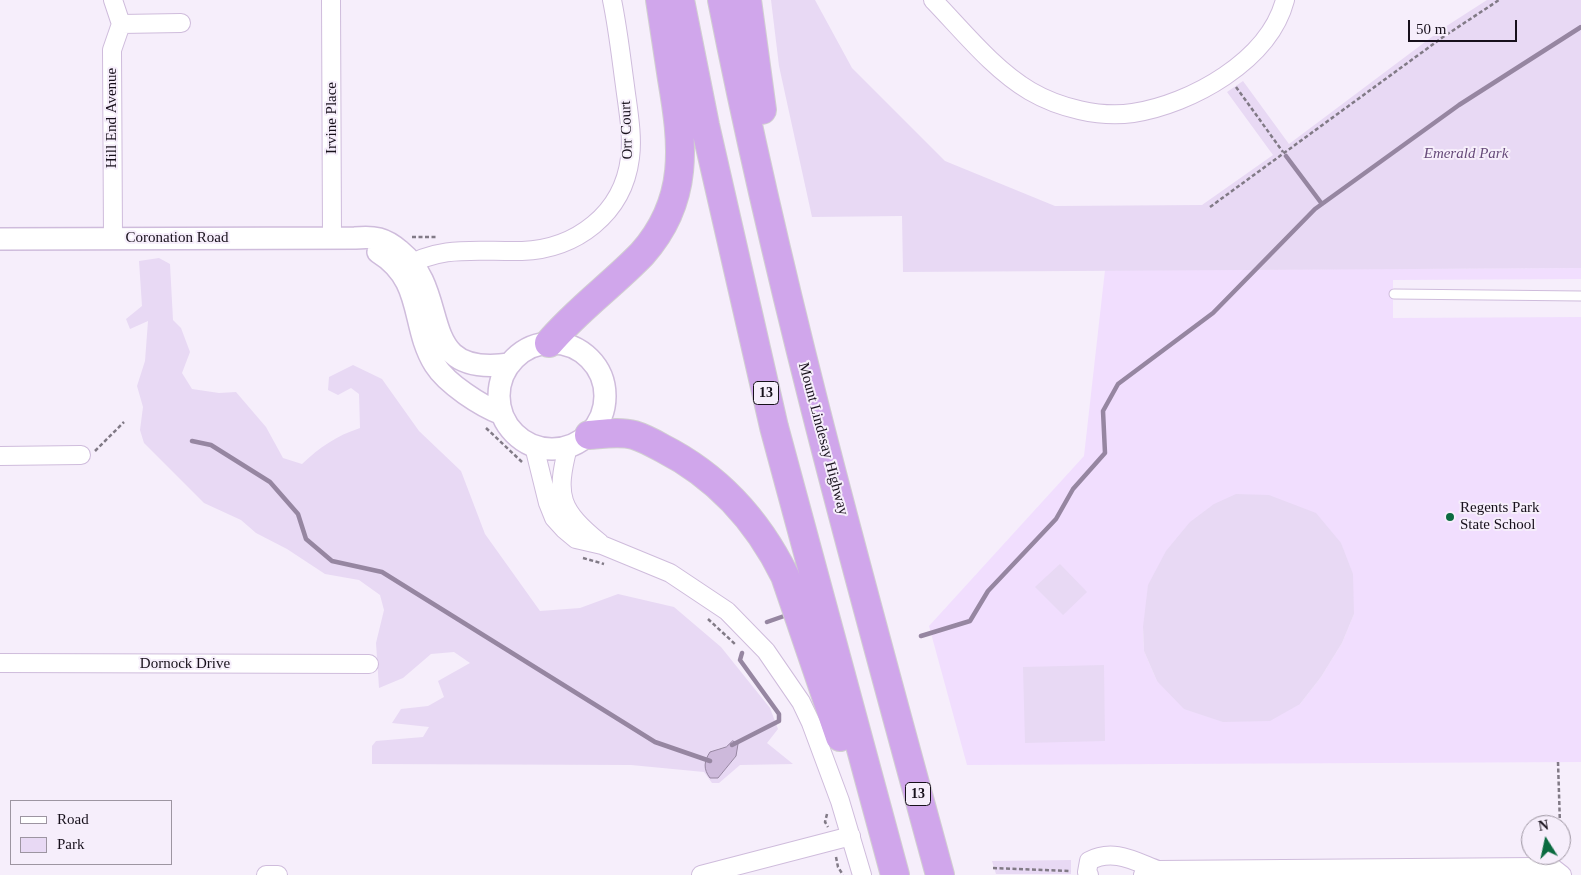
<!DOCTYPE html>
<html>
<head>
<meta charset="utf-8">
<style>
  body { margin:0 }
  #map { position:relative; width:1581px; height:875px; overflow:hidden; background:#f6eefb; font-family:"Times New Roman",serif }
  canvas { display:block }
  .legend { position:absolute; left:10px; top:800px; width:162px; height:65px; box-sizing:border-box; background:#f6eefb; border:1px solid #9d95a1; margin:0; padding:6px 9px; list-style:none; font-size:15px; color:#17101b }
  .legend li { display:flex; align-items:center; gap:10px; height:25px }
  .legend b { width:25px; border:1px solid #9d95a1 }
  .north { position:absolute; left:1521px; top:815px; width:50px; height:50px; box-sizing:border-box; background:#f6eefb; border:1px solid #9d95a1; border-radius:50%; rotate:350deg; font-size:14px; font-weight:700; line-height:20px; text-align:center; color:#17101b }
  .north::after { content:''; display:block; margin:auto; width:18px; height:22px; background:#0b6b40; clip-path:polygon(50% 0,100% 100%,50% 72%,0 100%) }
  .scale { position:absolute; left:1408px; top:20px; width:109px; height:22px; box-sizing:border-box; border:2px solid #17101b; border-top:0; padding-left:6px; font-size:15px; line-height:18px; white-space:nowrap; color:#17101b; -webkit-text-stroke:4px #f6eefb; paint-order:stroke }
</style>
</head>
<body>
<div id="map">
<canvas width="1581" height="875"></canvas>
<ul class="legend">
<li><b style="height:6px;background:#fff"></b>Road</li>
<li><b style="height:14px;background:#e8d9f4"></b>Park</li>
</ul>
<div class="north">N</div>
<div class="scale">50 m</div>
</div>
<script>
const g = document.querySelector('canvas').getContext('2d');
g.lineJoin = 'round';
function paint(path, color) { g.fillStyle = color; g.fill(path, 'evenodd'); }
function strokePath(path, color, width, dash) { g.strokeStyle = color; g.lineWidth = width; g.lineCap = dash ? 'butt' : 'round'; g.setLineDash(dash || []); g.stroke(path); }
function label(font, color, halo, rows, align = 'center') {
  g.font = font + ' "Times New Roman",serif'; g.lineWidth = 4; g.setLineDash([]); g.textBaseline = 'middle'; g.strokeStyle = halo; g.fillStyle = color; for (const [text, x, y, turn = 0] of rows) {
    g.save(); g.translate(x, y); g.rotate((+turn || 0) * Math.PI / 180); g.textAlign = isNaN(turn) ? turn : align; if (halo) g.strokeText(text, 0, 0); g.fillText(text, 0, 0); g.restore();
  }
}
const built = new Path2D(`
  M1581,268v11l-188,1v38l188,-1v445l-614,3 -38,-139 155,-170 21,-186zM1354,614l-12,29 -21,34 -21,27 -143,-23 -13,-30 -1,-24z`);
const green = new Path2D(`
  M771,0h44l37,68 93,93 110,45 147,-1 71,-50 -46,-63 16,-11 46,63 156,-117 42,-27h94v268l-678,4 -1,-56 -90,1 -33,-151z
  M159,258l11,6 3,56 8,8 9,24 -8,21 10,16 27,4 17,-1 30,35 17,31 19,6c18,-17 34,-28 58,-36l-1,-34 -8,-6 -13,7 -10,-5 1,-13 24,-12 29,14 37,52 42,40 24,63 55,77 40,-3 38,-14 56,13 47,40 49,61 8,21 -11,14 26,21 -53,1 -21,18h-7l-8,-11 -73,-7 -259,-1v-18l4,-5 47,-4 6,-10 -37,-4 9,-14 27,-3 16,-9 -6,-16 32,-18 -16,-11 -23,2 -28,24 -24,10 -3,-45 8,-33 -4,-15 -21,-15 -34,-6 -38,-25 -31,-16 -15,-13 -37,-17 -60,-60 -4,-13 3,-23 -6,-21 8,-25 3,-40 -18,8 -4,-10 16,-13 -3,-45zM726,747l10,9 -18,22h-8l7,-29z
  M1236,494l33,1 47,18 25,30 12,31 1,40 -12,29 -21,34 -21,27 -30,17 -47,1 -39,-13 -27,-28 -13,-30 -1,-24 5,-42 18,-34 24,-29 24,-18z
  M1060,564l27,28 -24,23 -28,-28z
  M1104,665l1,76 -80,2 -2,-76z
  M1071,860v14h-75l-4,-13z`);
const water = new Path2D(`
  M733,741l5,3 -2,12 -18,22h-8c-7,-9 -6,-17 0,-26l16,-5z`);
const stream = new Path2D(`
  M1286,156l36,48
  M192,441l19,4 59,37 28,32 8,25 26,22 50,11 273,170 55,19
  M767,622l20,-7
  M921,636l49,-15 18,-30 68,-72 17,-30 32,-36 -2,-42 15,-27 95,-71 102,-104 144,-104 122,-78
  M732,745l47,-24v-7l-39,-54 2,-7`);
const path = new Path2D(`
  M1236,87l47,65
  M1210,207l233,-170 56,-37
  M412,237h25
  M486,428l36,34
  M95,451l29,-29
  M583,558l21,6
  M708,619l27,25
  M1558,762l2,63
  M827,814l-2,8 3,5
  M836,857l2,10 5,8
  M993,868l78,3`);
const service = new Path2D(`
  M1394,294l187,2`);
const minor = new Path2D(`
  M331,0l1,237
  M933,0c30,31 60,69 97,91 29,17 70,27 103,22 58,-9 136,-52 152,-113
  M121,24l60,-1
  M113,238l-1,-188 9,-26 -8,-24
  M401,269c39,-25 77,-17 121,-18 54,-2 101,-37 108,-93 3,-23 -2,-48 -5,-72 -4,-29 -7,-57 -13,-86
  M534,446l14,57 6,15 10,11 12,10 26,6 68,28 57,38 39,40 35,51 10,21 29,78 22,74
  M568,447c-13,50 -8,63 32,96
  M0,456l81,-1
  M0,663l369,1
  M266,875h12
  M701,875l150,-39
  M1089,875l-2,-3 2,-11c24,-13 45,0 69,9
  M1143,875l15,-5 377,-3 18,1 9,7`);
const tertiary = new Path2D(`
  M0,239l355,-1c19,-2 30,0 45,13 54,44 12,127 110,113
  M378,252c47,29 32,73 57,113 12,19 46,41 67,49
  M499 396a53 53 0 1 1 106 0a53 53 0 1 1-106 0Z`);
const trunk = new Path2D(`
  M680,0l25,125 69,302 121,448
  M722,0c58,295 139,585 218,875
  M747,0l15,110
  M549,343c28,-33 63,-58 93,-89 48,-54 41,-110 30,-175 -4,-27 -8,-53 -12,-79
  M589,435c14,-1 31,-4 45,0 10,3 19,8 28,13 55,28 96,73 123,128l55,161`);
const markers = [
  [1450,517,5,"#0b6b40"]
];
const shields = [
  [766,393,25],
  [918,794,25]
];
const shieldNames = [
  ["13",766,393],
  ["13",918,794]
];
const streetNames = [
  ["Hill End Avenue",112,118,-90],
  ["Irvine Place",332,118,-90],
  ["Orr Court",627,130,-92],
  ["Coronation Road",177,238],
  ["Mount Lindesay Highway",823,439,75],
  ["Dornock Drive",185,664]
];
const parkNames = [
  ["Emerald Park",1466,154]
];
const poiNames = [
  ["Regents Park",1460,508],
  ["State School",1460,525]
];
paint(built, '#f1defe');
paint(green, '#e8d9f4');
paint(water, '#cdb9db');
strokePath(water, '#9686a1', 1);
strokePath(stream, '#9686a1', 4.5);
strokePath(service, '#cfbcdc', 11);
strokePath(minor, '#cfbcdc', 20);
strokePath(tertiary, '#cfbcdc', 24);
strokePath(trunk, '#d1cfd1', 30);
strokePath(path, '#817a86', 2.5, [4, 2.5]);
strokePath(service, '#fff', 9);
strokePath(minor, '#fff', 18);
strokePath(tertiary, '#fff', 21);
strokePath(trunk, '#d0a6eb', 28);
for (const [x, y, r, color] of markers) { const dot = new Path2D(); dot.arc(x, y, r, 0, 2 * Math.PI); g.fillStyle = color; g.fill(dot); strokePath(dot, '#f6eefb', 2); }
for (const [x, y, w] of shields) { const box = new Path2D(); box.roundRect(x - w / 2, y - 11.5, w, 23, 4); g.fillStyle = '#f6eefb'; g.fill(box); strokePath(box, '#17101b', 1); }
label('bold 14px', '#17101b', null, shieldNames);
label('15px', '#17101b', '#f6eefb', streetNames);
label('italic 15px', '#664a79', '#f6eefb', parkNames);
label('15px', '#17101b', '#f6eefb', poiNames, 'left');
</script>
</body>
</html>
